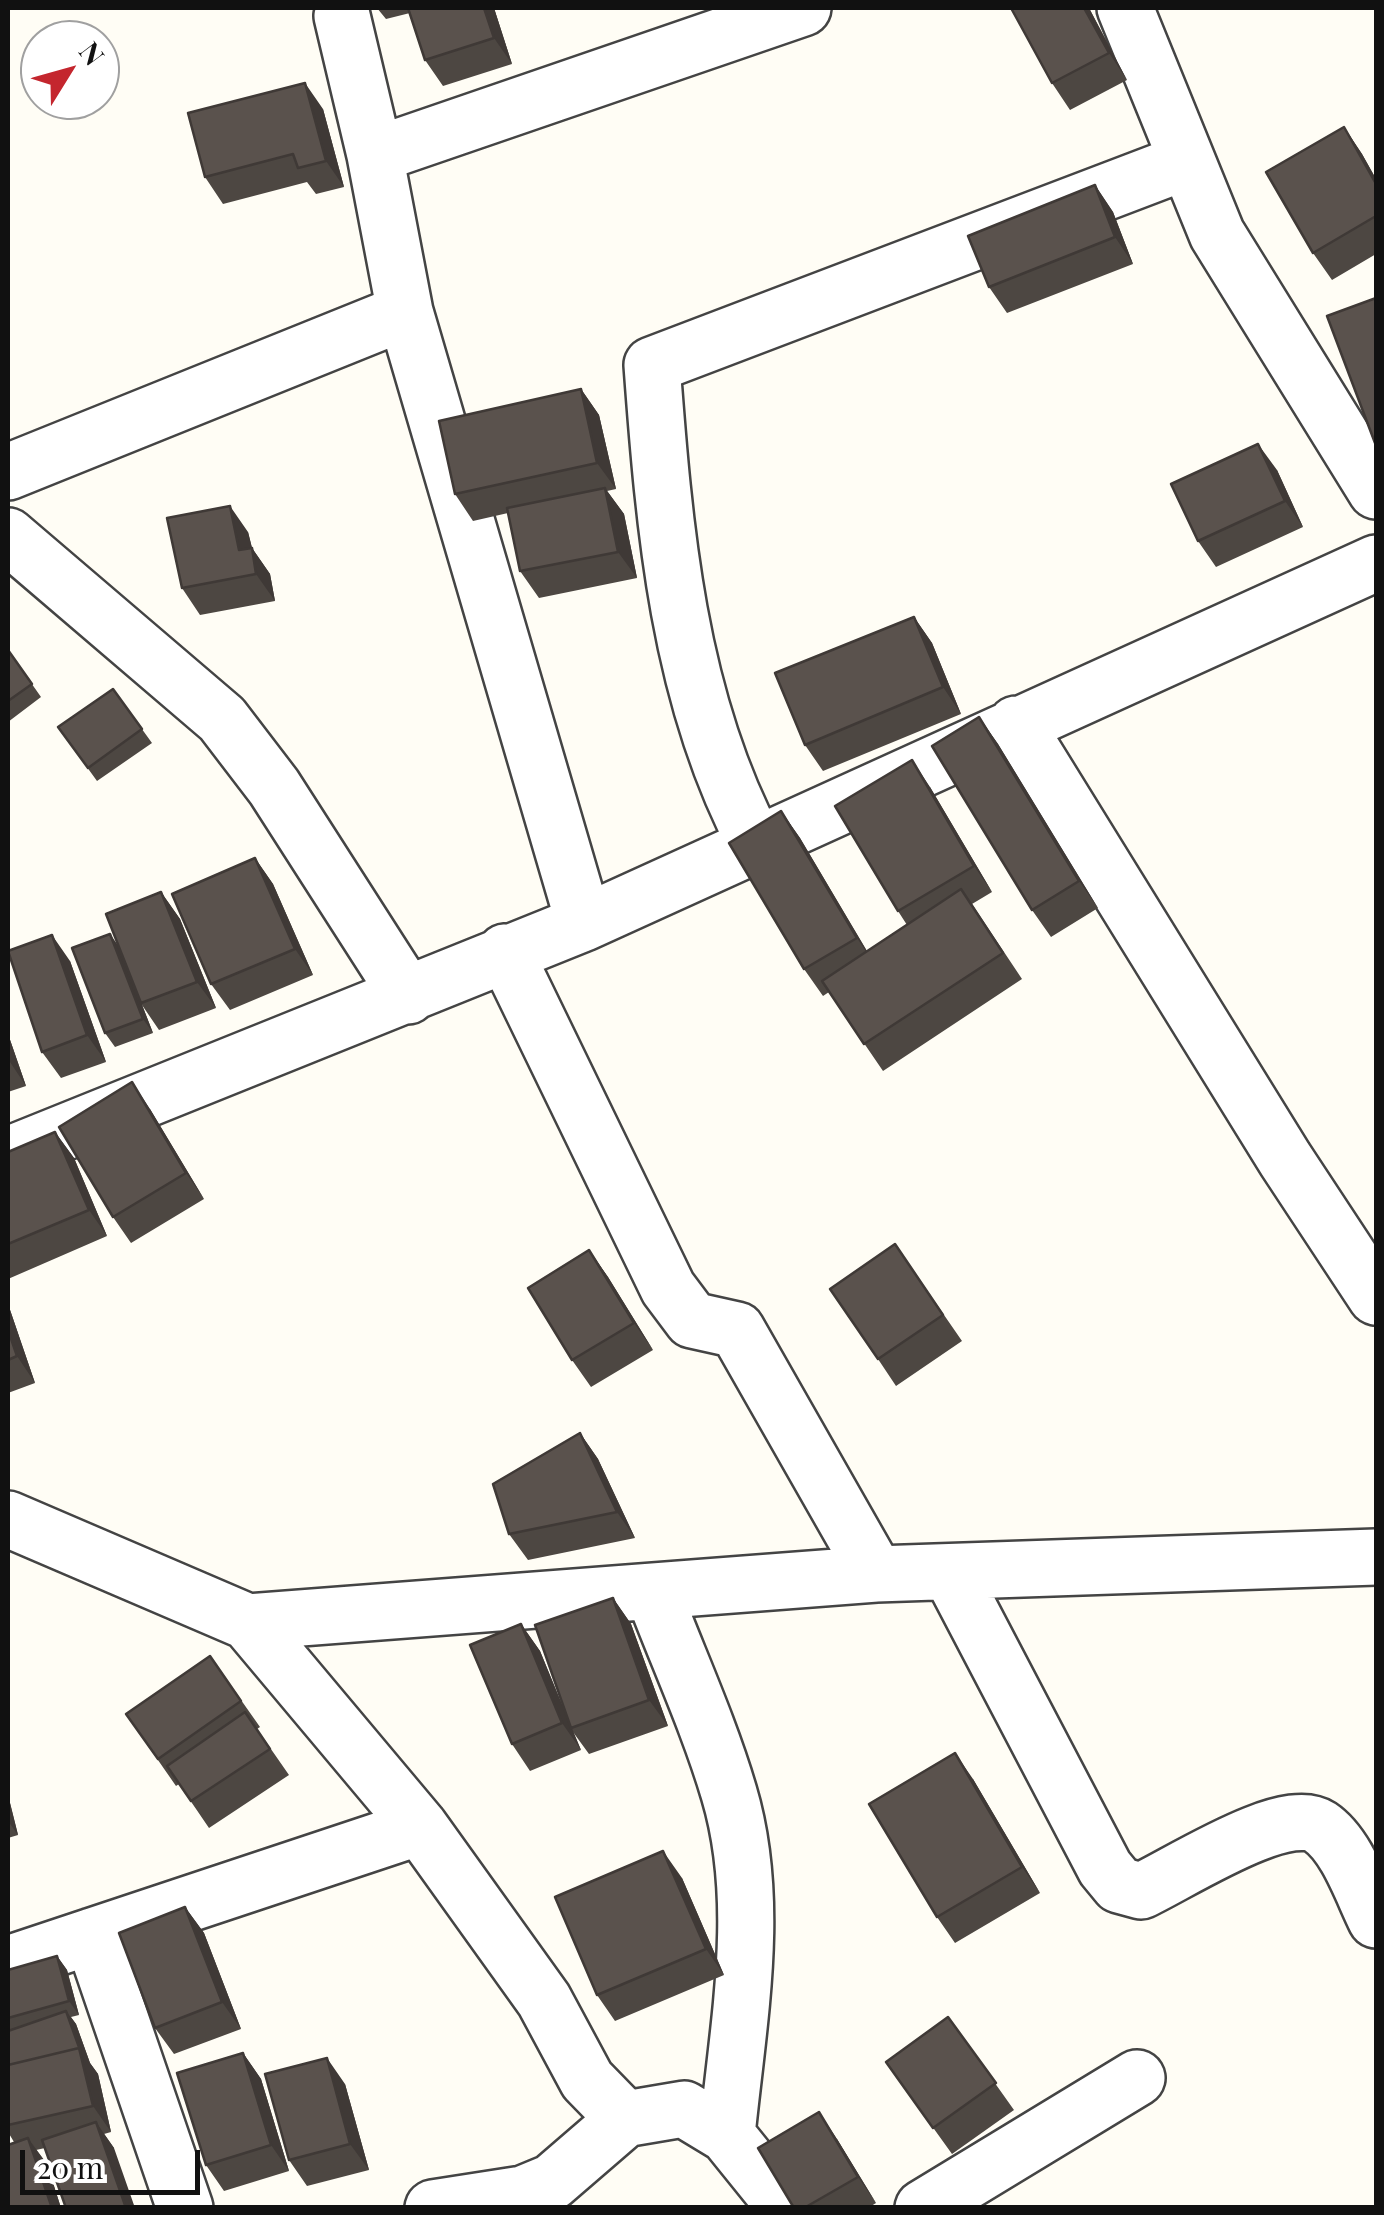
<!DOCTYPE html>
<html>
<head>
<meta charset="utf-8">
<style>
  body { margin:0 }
  #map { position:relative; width:1384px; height:2215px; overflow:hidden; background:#fffdf5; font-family:"Playfair Display",serif }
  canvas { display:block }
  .frame { position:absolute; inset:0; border:10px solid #111; pointer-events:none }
  .north { position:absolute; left:20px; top:20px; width:100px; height:100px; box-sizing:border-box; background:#fff; border:2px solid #a0a0a0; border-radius:50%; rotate:53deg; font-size:28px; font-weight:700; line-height:40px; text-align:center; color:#111 }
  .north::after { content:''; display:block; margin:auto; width:35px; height:45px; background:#c4262e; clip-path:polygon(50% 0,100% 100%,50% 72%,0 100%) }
  .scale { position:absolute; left:20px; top:2150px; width:180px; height:45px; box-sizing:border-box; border:5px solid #111; border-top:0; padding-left:12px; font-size:30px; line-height:35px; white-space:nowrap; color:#111; -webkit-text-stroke:8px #fff; paint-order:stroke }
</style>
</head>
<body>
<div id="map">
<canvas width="1384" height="2215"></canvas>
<div class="frame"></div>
<div class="north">N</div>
<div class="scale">20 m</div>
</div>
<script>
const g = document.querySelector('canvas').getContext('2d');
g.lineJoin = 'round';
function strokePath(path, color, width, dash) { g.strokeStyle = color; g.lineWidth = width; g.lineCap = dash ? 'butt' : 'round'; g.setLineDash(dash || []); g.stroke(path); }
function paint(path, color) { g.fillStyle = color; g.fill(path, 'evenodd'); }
const street = new Path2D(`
  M1125,8l92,226 159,257
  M342,16l33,139 30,157 179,611
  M375,155l428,-147
  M8,472l397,-160
  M8,536l214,183 52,68 134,209
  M1016,724l269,435 91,138
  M756,844c-78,-146 -92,-317 -104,-479l533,-203
  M505,952l163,336 24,32 45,10 139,244
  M8,1155l576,-232 792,-360
  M8,1519l240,103 628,-48 500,-17
  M951,1574l154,294 14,17 22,6c37,-17 144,-87 179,-64 27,18 42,65 56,93
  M653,1592c25,66 56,133 76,201 33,110 9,230 -2,342
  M248,1622l172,205 124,173 43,80 38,39 59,-10 43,26 59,73
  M92,1936l93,272
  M8,1964l412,-137
  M433,2208l90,-14 29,-12 73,-63
  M923,2208l214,-130`);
const wall = new Path2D(`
  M377,8h117l18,56 -69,22 -18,-26 -15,-47 -24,6z
  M1011,8h78l38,72 -57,30 -18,-27z
  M323,109l21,78 -28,7 -9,-12 -84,22 -18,-27z
  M1344,127l18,27 14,25v75l-44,26 -19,-27z
  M1095,185l18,27 20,52 -126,49 -18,-26z
  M581,389l18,26 17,74 -9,2 17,23 13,64 -98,20 -19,-27 -12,-58 -35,8 -18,-27z
  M1277,470l26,57 -87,40 -18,-26z
  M248,532l4,16 18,26 5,27 -75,14 -18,-27z
  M914,617l18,26 29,71 -138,57 -18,-26z
  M8,650l33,47 -33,25z
  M113,689l39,54 -55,38 -39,-54z
  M979,717l19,27 100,164 -47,29 -19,-27z
  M930,787l62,105 -20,12 50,75 -139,92 -54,-79 -6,4 -19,-27 -23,-158 19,27 67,113 40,-26 -9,-14z
  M255,858l18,26 40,91 -83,35 -19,-26z
  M161,892l19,27 36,89 -57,22 -17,-25 11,28 -38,14 -10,-14 13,-88z
  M70,961l36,101 -45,16 -19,-26z
  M8,1034l18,52 -18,6z
  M150,1109l54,90 -73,44 -18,-26z
  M55,1132l19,26 33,78 -99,43v-127z
  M895,1244l67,97 -66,45 -18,-27z
  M589,1250l19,27 45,73 -62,37 -19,-27z
  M8,1304l27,79 -27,10z
  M580,1433l18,26 37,79 -107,22 -19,-26z
  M613,1598l18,26 37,102 -79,28 -16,-22 8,18 -51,21 -18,-27 9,-120 19,27 24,59z
  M210,1656l50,71 -3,2 32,46 -80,53 -30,-44 -3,2 -50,-72z
  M973,1779l67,114 -85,50 -18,-26z
  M8,1795l10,40 -10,3z
  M682,1878l42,97 -109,46 -18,-26z
  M185,1907l19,26 37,96 -67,25 -19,-26z
  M57,1956l10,14 12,45 -8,2 5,7 14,39 8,11 13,58 -7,2 10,14h-69l-9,2 11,14 14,44h-53l6,-66 -6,-10v-162z
  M948,2017l66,93 -62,44 -66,-92z
  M243,2053l18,26 28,92 -65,20 -18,-26z
  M345,2084l24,86 -62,16 -18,-26z
  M837,2139l39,64 -8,5h-74z`);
const shadedWall = new Path2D(`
  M484,8h10l18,56 -18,-26z
  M1084,8h5l38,72 -18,-27z
  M305,83l18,26 21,78 -18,-26z
  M1344,127l18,27 14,25v5z
  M1095,185l18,27 20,52 -18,-27z
  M581,389l18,26 17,74 -19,-26z
  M1258,444l19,26 26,57 -18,-26z
  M605,488l19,26 13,64 -19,-26z
  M230,506l18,26 4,16 18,26 5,27 -36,-51z
  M914,617l18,26 29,71 -18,-27z
  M979,717l19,27 100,164 -19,-27z
  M912,760l18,27 62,105 -18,-26z
  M781,811l19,27 75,127 -18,-27z
  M255,858l18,26 40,91 -18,-26z
  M161,892l19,27 36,89 -19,-26z
  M110,934l10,14 33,85 -10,-14z
  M52,935l18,26 36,101 -19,-27z
  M8,1034l18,52 -18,-27z
  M132,1082l18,27 54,90 -18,-26z
  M55,1132l19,26 33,78 -18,-26z
  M589,1250l19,27 45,73 -19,-27z
  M8,1304l27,79 -18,-27 -9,-26z
  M580,1433l18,26 37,79 -18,-26z
  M613,1598l18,26 37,102 -19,-26z
  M521,1624l19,27 41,99 -19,-27z
  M955,1753l18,26 67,114 -18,-26z
  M8,1795l10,40 -10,-14z
  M663,1851l19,27 42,97 -18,-26z
  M185,1907l19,26 37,96 -19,-27z
  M57,1956l10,14 12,45 -10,-14z
  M66,2011l10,13 14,39 8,11 13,58 -18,-26z
  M243,2053l18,26 28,92 -18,-26z
  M327,2058l18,26 24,86 -19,-26z
  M819,2112l18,27 39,64 -18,-26z
  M96,2122l18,26 21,60h-9z
  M28,2138l19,26 14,44h-9z`);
const building = new Path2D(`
  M408,8h76l10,30 -69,22z
  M1011,8h73l25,45 -57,30z
  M305,83l21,78 -28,7 -5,-14 -88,23 -17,-64z
  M1344,127l32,57v32l-63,37 -47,-81z
  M1095,185l20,52 -126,50 -21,-51z
  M1376,298v145h-1l-48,-127z
  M581,389l16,74 -142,31 -16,-73z
  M1258,444l27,57 -87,40 -27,-57z
  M605,488l13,64 -98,19 -13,-63z
  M230,506l9,44 13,-2 4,26 -74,14 -15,-70z
  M914,617l29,70 -138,58 -30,-72z
  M8,650l24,34 -24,17z
  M113,689l29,40 -54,39 -30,-41z
  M979,717l100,164 -47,29 -100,-164z
  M912,760l62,106 -76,45 -63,-105z
  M781,811l76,127 -53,31 -75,-126z
  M255,858l40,91 -84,35 -39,-90z
  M961,889l42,64 -139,91 -42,-63z
  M161,892l36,90 -56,21 -35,-89z
  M110,934l33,85 -38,14 -33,-85z
  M52,935l35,100 -45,17 -34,-101z
  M132,1082l54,91 -73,44 -54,-90z
  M55,1132l34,78 -81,34v-92z
  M895,1244l48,71 -65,44 -48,-70z
  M589,1250l45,73 -62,37 -44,-72z
  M8,1330l9,26 -9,4z
  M580,1433l37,79 -108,22 -16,-50z
  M613,1598l36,102 -78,28 -36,-103z
  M521,1624l41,99 -50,21 -42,-99z
  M210,1656l31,45 -83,58 -32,-45z
  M245,1712l25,37 -79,52 -24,-35z
  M955,1753l67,114 -85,50 -68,-113z
  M663,1851l43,98 -109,46 -42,-98z
  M185,1907l37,95 -67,26 -36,-95z
  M57,1956l12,45 -61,17v-48z
  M66,2011l14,39 -1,-2 -71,17v-34z
  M948,2017l48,66 -63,45 -47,-66z
  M79,2048l14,58 -85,19v-60z
  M243,2053l28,92 -65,20 -29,-92z
  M327,2058l23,86 -61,16 -24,-86z
  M819,2112l39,65 -54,31h-10l-36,-60z
  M96,2122l30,86h-60l-24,-68z
  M28,2138l24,70h-44v-63z`);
strokePath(street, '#444', 60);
strokePath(street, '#fff', 55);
paint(wall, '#4d4742');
paint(shadedWall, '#3f3936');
paint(building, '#5a524d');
strokePath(building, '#3f3936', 2.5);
</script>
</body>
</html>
